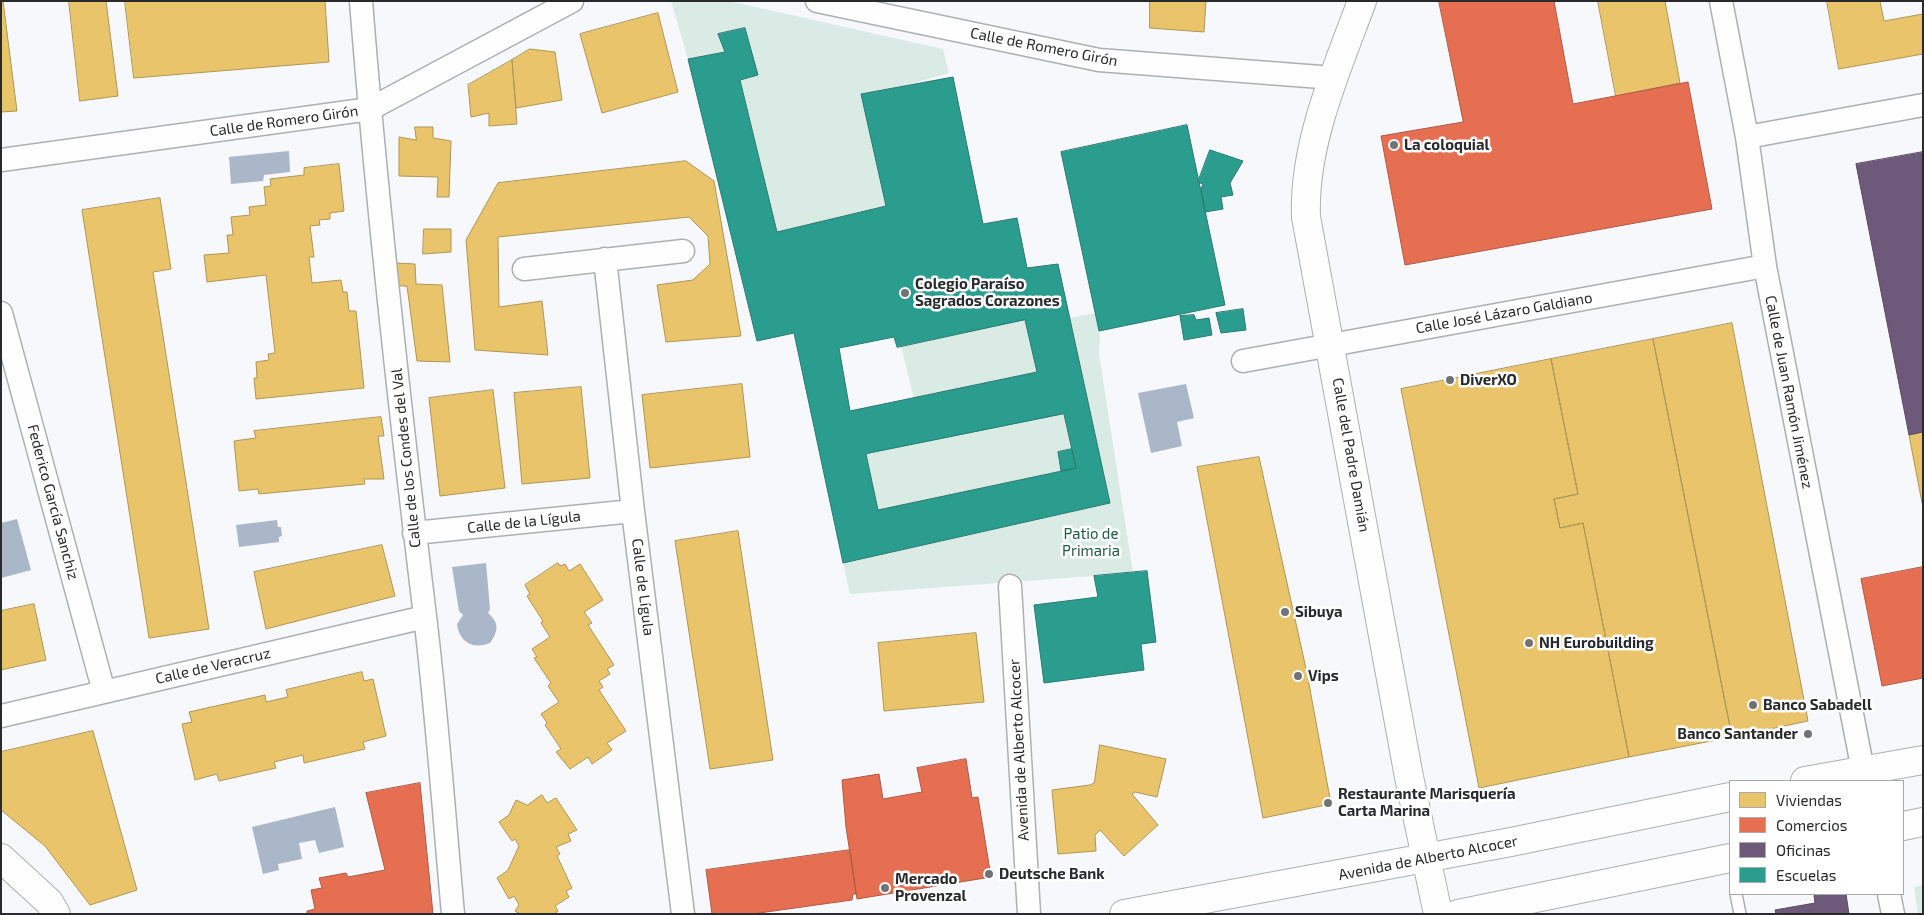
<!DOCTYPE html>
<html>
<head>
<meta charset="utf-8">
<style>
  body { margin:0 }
  #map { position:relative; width:1924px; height:915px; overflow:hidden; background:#f6f8fb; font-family:"Exo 2",sans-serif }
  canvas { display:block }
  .frame { position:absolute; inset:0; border:2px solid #292a2b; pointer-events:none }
  .legend { position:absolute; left:1729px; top:780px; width:175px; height:115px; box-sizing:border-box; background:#fff; border:1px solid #a9aaaa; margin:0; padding:6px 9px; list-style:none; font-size:15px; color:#292a2b }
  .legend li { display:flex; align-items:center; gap:10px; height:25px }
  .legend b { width:25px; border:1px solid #a9aaaa }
</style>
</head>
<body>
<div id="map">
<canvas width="1924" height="915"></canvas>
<div class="frame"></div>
<ul class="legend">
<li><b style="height:14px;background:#e9c46a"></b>Viviendas</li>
<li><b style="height:14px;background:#e76f51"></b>Comercios</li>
<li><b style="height:14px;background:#6d597a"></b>Oficinas</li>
<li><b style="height:14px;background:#2a9d8f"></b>Escuelas</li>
</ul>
</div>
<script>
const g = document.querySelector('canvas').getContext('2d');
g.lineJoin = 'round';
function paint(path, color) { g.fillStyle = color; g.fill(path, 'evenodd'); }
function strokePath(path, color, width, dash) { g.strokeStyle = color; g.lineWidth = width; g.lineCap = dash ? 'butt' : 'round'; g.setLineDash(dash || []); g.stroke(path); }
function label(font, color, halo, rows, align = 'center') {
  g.font = font + ' "Exo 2",sans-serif'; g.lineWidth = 5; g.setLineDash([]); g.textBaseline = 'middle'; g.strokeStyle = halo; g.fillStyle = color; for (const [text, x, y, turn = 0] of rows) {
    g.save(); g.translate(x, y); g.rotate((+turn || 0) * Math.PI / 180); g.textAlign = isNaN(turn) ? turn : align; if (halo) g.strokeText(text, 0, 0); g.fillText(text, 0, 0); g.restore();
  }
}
const green = new Path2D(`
  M671,1h58l214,48 6,24 -49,14 -38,7 24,112 -109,26 -37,-152 18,-5 -13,-47 -20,24 -37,7z
  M1095,313l5,23 -1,18 34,219 -283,21 -7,-31 267,-60 -40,-185z
  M1025,320l12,52 -123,27 -13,-53z
  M1064,414l8,35 -14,3 3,19 -183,39 -12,-56z
  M1923,885v29h-5l-4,-27z`);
const water = new Path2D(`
  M289,151l1,21 -26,3 -1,6 -32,3 -2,-27z
  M1186,384l8,34 -17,4 5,24 -31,7 -13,-60z
  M17,519l14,51 -30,8v-55z
  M277,520l1,7h3l1,9 -3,1v5l-40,5 -3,-22z
  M486,563l4,46 -2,4c11,10 11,17 2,30 -17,7 -31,-1 -33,-19l6,-9 -4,-4 -7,-44z
  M335,807l9,40 -25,6 -4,-13 -16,3 3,16 -24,5 1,6 -16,4 -11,-47z`);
const homes = new Path2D(`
  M1,1h2l14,110 -16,1z
  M69,1h37l12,95 -38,5z
  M125,1h200l4,61 -195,16z
  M1150,1h56l-2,31 -54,-4z
  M1598,1h67l15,82 -64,13z
  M1827,1h53l4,20 39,-7v40l-84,15z
  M658,13l20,79 -76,21 -22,-79z
  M530,49l25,3 7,48 -46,8 -4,-48z
  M512,60l5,64 -28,2v-13l-18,4 -3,-32z
  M415,127h18v11l18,3 -2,56h-12l1,-20 -39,-1v-39l17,3z
  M686,161l28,20 27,155 -75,6 -9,-57 36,-5 17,-16 -2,-28 -19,-19 -191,20 1,70 43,-6 6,54 -73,-5 -9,-110 32,-57z
  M339,164l5,47 -14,2v6l-11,1 1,5 -10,1 4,31h-5l3,26 29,-3 2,12h4l2,19h7l8,77 -108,11 -2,-21h3l-1,-16 13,-2 -1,-6 7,-1 -9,-78 -59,7 -3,-27 25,-2 -2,-18h6l-2,-18 19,-2 -1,-8 17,-2 -2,-18 7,-1 -1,-7 34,-4v-7z
  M160,198l11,71 -18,3 56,357 -60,9 -67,-428z
  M424,229h27v23l-28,2z
  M396,263l19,1 1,20 26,1 8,77 -33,-1 -10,-75h-9z
  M1732,323l76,398 -76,16 -79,-398z
  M1653,339l79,398 -103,20 -46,-234 -23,5 -6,-29 24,-5 -27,-135z
  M1551,359l27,135 -24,5 6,29 23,-5 46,234 -150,31 -78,-399z
  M742,384l8,73 -100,11 -8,-73z
  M581,387l9,91 -68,6 -8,-91z
  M493,390l12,98 -65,8 -11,-98z
  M381,417l3,19h-6l6,43h-20l1,5 -106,10 -1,-5 -19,2 -5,-50 22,-3 -2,-7z
  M1923,432v76l-14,-73z
  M1259,457l48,216 24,131 -68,14 -66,-351z
  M738,531l35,229 -63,9 -35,-228z
  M382,545l13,51 -129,33 -12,-57z
  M558,563l2,3 5,-2 4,7 11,-7 23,36 -19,12 8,11 -4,2 26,40 -7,4 3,5 -11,7 4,6 -4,3 27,41 -19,12 5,7 -20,14 -4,-7 -18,12 -14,-17 5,-3 -16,-24 2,-2 -6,-9 18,-12 -11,-16 3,-3 -17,-25 3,-1 -5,-8 18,-12 -9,-14 2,-2 -16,-25 3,-2 -5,-9z
  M34,604l12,56 -45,10v-59z
  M976,633l8,69 -100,9 -6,-68z
  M362,672l2,9 9,-2 13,57 -23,6 2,7 -61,14 -1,-8 -29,7 2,6 -57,13 -2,-7 -22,6 -13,-56 10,-2 -3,-10 76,-17 1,7 22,-5 -2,-7z
  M93,731l44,159 -47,15 -45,-59 -44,-36v-58z
  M1100,745l66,14 -9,38 -22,-5 -3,2 26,31 -34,31 -24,-26 -5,5 1,16 -38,3 -6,-64 38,-5 4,-2z
  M542,795l5,8 9,-5 21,32 -9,4 3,7 -15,6 4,7 -3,2 15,32 -6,3 3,6 -14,9 3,5 -4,3h-34l-5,-3 4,-6 -5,-9 -5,3 -12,-21 11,-8 11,-24 -4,-7 -3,2 -13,-19 10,-7 7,-15 11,5z`);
const shops = new Path2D(`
  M1439,1h115l19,103 115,-22 24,127 -307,56 -24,-129 82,-14z
  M1923,567v111l-41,8 -21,-107z
  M966,759l6,39 6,-1 13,80 -134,22 -11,-72 -4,-47 37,-6 4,25 39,-7 -5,-24z
  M420,783l13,131h-126v-3l8,-2 -4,-19 11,-2 -3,-10 27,-5 2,4 37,-7 -19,-77z
  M850,850l6,44h-3l-1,6 -100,14h-40l-6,-44z`);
const offices = new Path2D(`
  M1923,152v280l-14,3 -53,-271z
  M1826,894h20l3,20h-73l-1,-4 40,-7 -1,-7z`);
const schools = new Path2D(`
  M745,28l13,47 -18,5 37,152 109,-26 -25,-112 92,-17 30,147 34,-6 10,50 31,-4 52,239 -267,60 -49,-230 -37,8 -69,-282 37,-7 -7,-18zM1025,320l12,52 -187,39 -11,-63 55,-11 3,10zM1064,414l12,54 -198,42 -12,-56z
  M1187,125l38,180 -126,26 -38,-179z
  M1210,150l33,11 -13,22 3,12 -12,2 2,12 -18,3 -4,-23 2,-5 -5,-2z
  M1243,309l3,21 -25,3 -5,-20z
  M1194,315l2,5 13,-2 3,17 -28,5 -4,-24z
  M1072,449l4,19 -15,3 -3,-19z
  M1147,571l9,71 -15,2 3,26 -100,13 -10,-78 64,-8 -4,-21z`);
const service = new Path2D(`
  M1736,894l4,20`);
const minor = new Path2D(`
  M361,1c16,205 39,410 64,615 12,99 19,198 28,298
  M817,1l282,59 235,18
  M1721,1l26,136 18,129 100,515
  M1747,137l176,-32
  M1,160l369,-51 202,-108
  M605,259l28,252 50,403
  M524,269l159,-18
  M1,313l103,379
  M1243,361l522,-95
  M414,533l219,-22
  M1010,586l19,328
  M1,716l424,-99
  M1889,894l4,20`);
const tertiary = new Path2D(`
  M1362,1c-25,68 -59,143 -56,216l103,560 29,137
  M1,858l48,44 7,12`);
const secondary = new Path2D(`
  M1805,781l118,-21
  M1903,826l20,-4
  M1124,914l387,-72 219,-45
  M1458,914l272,-56`);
const markers = [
  [1394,145,5,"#717274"],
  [905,293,5,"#717274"],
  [1450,380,5,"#717274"],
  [1285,612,5,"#717274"],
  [1529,643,5,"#717274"],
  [1298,676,5,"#717274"],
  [1753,705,5,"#717274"],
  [1808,734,5,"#717274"],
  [1328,803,5,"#717274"],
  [989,874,5,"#717274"],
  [885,888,5,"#717274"]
];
const streetNames = [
  ["Calle de Romero Girón",1044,47,11],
  ["Calle de Romero Girón",284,121,-8],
  ["Calle José Lázaro Galdiano",1504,313,-10],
  ["Calle de Juan Ramón Jiménez",1789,392,79],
  ["Calle del Padre Damián",1351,455,80],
  ["Calle de los Condes del Val",406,458,-96],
  ["Federico García Sanchiz",53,502,75],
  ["Calle de la Lígula",524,522,-6],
  ["Calle de Lígula",643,587,83],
  ["Calle de Veracruz",213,666,-13],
  ["Avenida de Alberto Alcocer",1019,750,-93],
  ["Avenida de Alberto Alcocer",1428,858,-11]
];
const poiNames = [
  ["La coloquial",1404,145],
  ["Colegio Paraíso",915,284],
  ["Sagrados Corazones",915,301],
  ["DiverXO",1460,380],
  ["Sibuya",1295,612],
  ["NH Eurobuilding",1539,643],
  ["Vips",1308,676],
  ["Banco Sabadell",1763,705],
  ["Banco Santander",1798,734,"right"],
  ["Restaurante Marisquería",1338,794],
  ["Carta Marina",1338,811],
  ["Deutsche Bank",999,874],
  ["Mercado",895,879],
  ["Provenzal",895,896]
];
const parkNames = [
  ["Patio de",1091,534],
  ["Primaria",1091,551]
];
paint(green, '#daebe5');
paint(water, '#aab7c9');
paint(homes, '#e9c46a');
strokePath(homes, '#af9657', 1);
paint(shops, '#e76f51');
strokePath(shops, '#ae5a46', 1);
paint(offices, '#6d597a');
strokePath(offices, '#594b62', 1);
paint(schools, '#2a9d8f');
strokePath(schools, '#2a7a71', 1);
strokePath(service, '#aeafb2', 14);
strokePath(minor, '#aeafb2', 25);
strokePath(tertiary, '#aeafb2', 30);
strokePath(secondary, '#aeafb2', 30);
strokePath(service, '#fefefe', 11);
strokePath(minor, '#fefefe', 22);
strokePath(tertiary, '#fefefe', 28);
strokePath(secondary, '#fefefe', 28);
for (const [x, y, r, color] of markers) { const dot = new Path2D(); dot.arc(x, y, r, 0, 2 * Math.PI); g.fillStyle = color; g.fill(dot); strokePath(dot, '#fff', 2); }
label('15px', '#292a2b', '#fff', streetNames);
label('bold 15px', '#292a2b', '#fff', poiNames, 'left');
label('15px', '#205b44', '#fff', parkNames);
</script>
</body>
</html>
